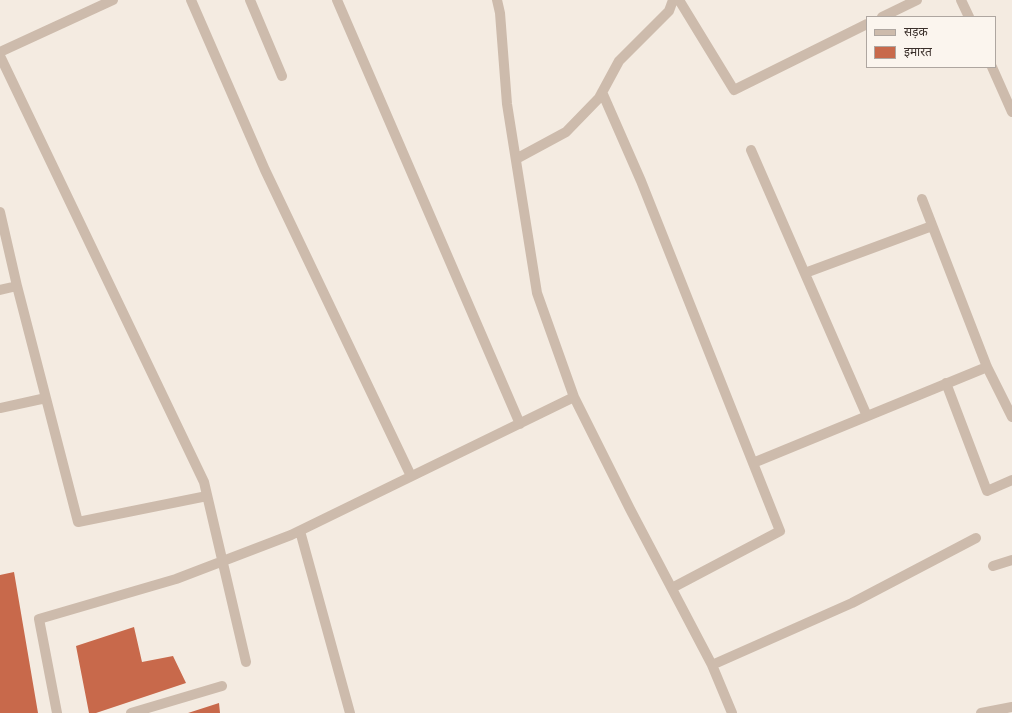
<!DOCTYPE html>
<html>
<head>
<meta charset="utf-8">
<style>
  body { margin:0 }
  #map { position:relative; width:1012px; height:713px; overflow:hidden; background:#f4ebe1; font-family:"PT Sans Narrow","Noto Sans Devanagari",sans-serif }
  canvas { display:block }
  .legend { position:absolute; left:866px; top:16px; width:130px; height:52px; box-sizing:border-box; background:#fbf5ee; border:1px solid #aea6a0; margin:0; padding:5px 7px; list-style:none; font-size:12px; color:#3b302b }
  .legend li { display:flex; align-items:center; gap:8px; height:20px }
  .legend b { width:20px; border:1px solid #aea6a0 }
</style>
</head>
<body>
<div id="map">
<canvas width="1012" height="713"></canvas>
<ul class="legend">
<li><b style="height:5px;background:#cdbbac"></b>सड़क</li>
<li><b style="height:11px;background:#c8694b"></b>इमारत</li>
</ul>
</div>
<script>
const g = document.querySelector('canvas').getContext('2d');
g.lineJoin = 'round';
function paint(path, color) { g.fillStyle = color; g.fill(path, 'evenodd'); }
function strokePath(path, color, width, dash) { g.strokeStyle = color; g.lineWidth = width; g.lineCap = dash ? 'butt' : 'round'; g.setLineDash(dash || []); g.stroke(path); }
const building = new Path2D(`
  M14,572l24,141h-38v-138z
  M134,627l8,35 31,-6 13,27 -90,30h-7l-13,-67z
  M219,703l1,10h-32z`);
const minor = new Path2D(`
  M191,0l74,170 146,306
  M250,0l32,76
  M337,0l183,424
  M497,0l3,13 7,91 30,189 37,104 56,112 82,156 20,48
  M679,0l55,90 133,-66
  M961,0l8,17
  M882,17l35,-17
  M0,52l113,-52
  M0,56l204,426 42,180
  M992,67l20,45
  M602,92l39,89 139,350 -108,57
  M751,150l116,266
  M516,159l50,-27 33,-34 20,-37 50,-50 4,-11
  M922,199l65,168 25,50
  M0,212l17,74 -17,4
  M805,273l127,-47
  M17,286l61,236 129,-26
  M946,383l41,108 25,-11
  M0,408l46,-10
  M753,463l234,-96
  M300,531l50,182
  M993,566l19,-6
  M712,665l140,-62 124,-65
  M57,713l-18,-94 137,-40 115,-44 283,-138
  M131,713l91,-27
  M981,713l31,-6`);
paint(building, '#c8694b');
strokePath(minor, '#cdbbac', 10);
</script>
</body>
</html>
